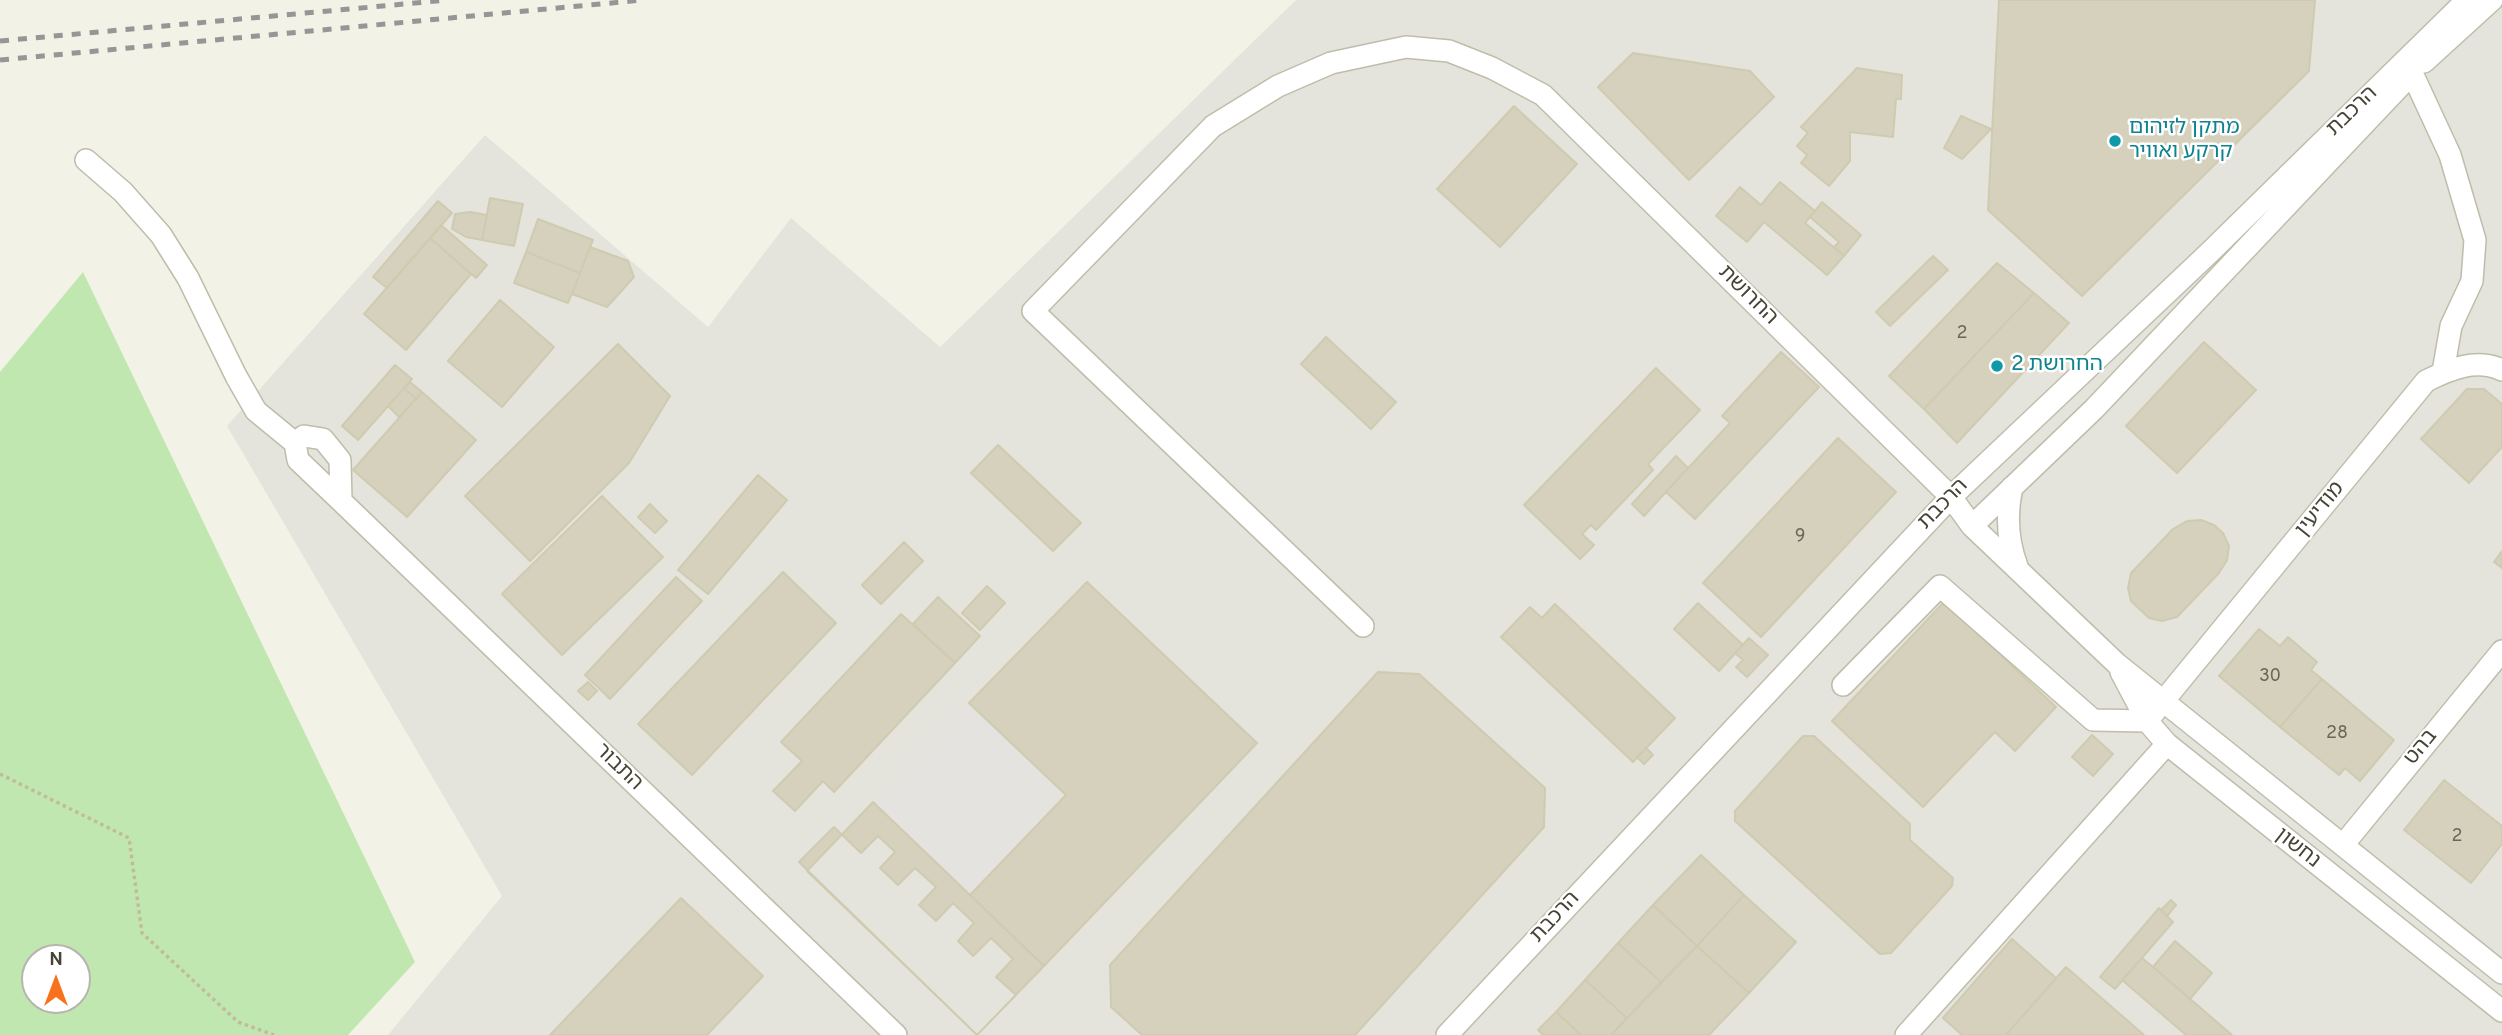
<!DOCTYPE html>
<html>
<head>
<meta charset="utf-8">
<style>
  body { margin:0 }
  #map { position:relative; width:2502px; height:1035px; overflow:hidden; background:#f3f2e7; font-family:Overpass,sans-serif }
  canvas { display:block }
  .north { position:absolute; left:21px; top:944px; width:70px; height:70px; box-sizing:border-box; background:#fff; border:2px solid #b5b4af; border-radius:50%; rotate:0deg; font-size:19px; font-weight:700; line-height:28px; text-align:center; color:#464436 }
  .north::after { content:''; display:block; margin:auto; width:24px; height:32px; background:#f7721a; clip-path:polygon(50% 0,100% 100%,50% 72%,0 100%) }
</style>
</head>
<body>
<div id="map">
<canvas width="2502" height="1035"></canvas>
<div class="north">N</div>
</div>
<script>
const g = document.querySelector('canvas').getContext('2d');
g.lineJoin = 'round';
function paint(path, color) { g.fillStyle = color; g.fill(path, 'evenodd'); }
function strokePath(path, color, width, dash) { g.strokeStyle = color; g.lineWidth = width; g.lineCap = dash ? 'butt' : 'round'; g.setLineDash(dash || []); g.stroke(path); }
function label(font, color, halo, rows, align = 'center') {
  g.font = font + ' Overpass,"Noto Sans Hebrew",sans-serif'; g.lineWidth = 5; g.setLineDash([]); g.textBaseline = 'middle'; g.strokeStyle = halo; g.fillStyle = color; for (const [text, x, y, turn = 0] of rows) {
    g.save(); g.translate(x, y); g.rotate((+turn || 0) * Math.PI / 180); g.textAlign = isNaN(turn) ? turn : align; if (halo) g.strokeText(text, 0, 0); g.fillText(text, 0, 0); g.restore();
  }
}
const industrial = new Path2D(`
  M1296,0h1206v1035h-2114l114,-139 -275,-470 258,-291 223,192 83,-109 149,129z`);
const green = new Path2D(`
  M83,272l332,690 -67,73h-348v-663zM35,958h42v42h-42z`);
const parking = new Path2D(`
  M969,703l97,92 -96,100 -96,-93z`);
const building = new Path2D(`
  M1999,0h316l-6,71 -227,225 -94,-86z
  M1633,53l117,18 24,26 -85,83 -91,-93z
  M1857,68l45,7 -1,24h-5l-3,38 -43,-5v29l-21,25 -28,-23 6,-8 -10,-9 11,-13 -7,-6z
  M1514,106l63,58 -77,83 -63,-58z
  M1961,116l30,13 -29,30 -18,-11z
  M1780,182l35,29 -10,12 39,33 -17,19 -63,-53 -17,20 -31,-26 24,-29 21,18z
  M490,198l33,6 -9,42 -32,-6z
  M438,201l14,12 -65,75 -14,-11z
  M1822,202l39,33 -17,21 -10,-9 5,-5 -29,-25z
  M470,212l17,3 -5,25 -16,-3 -14,-8 3,-15z
  M538,219l55,21 -13,33 -54,-21z
  M441,225l46,40 -11,13 -46,-40z
  M430,238l41,36 -65,76 -42,-36z
  M590,247l38,14 6,16 -27,30 -35,-13z
  M526,252l54,21 -12,30 -54,-20z
  M1933,256l15,14 -58,56 -14,-14z
  M1997,263l37,30 -110,116 -35,-33z
  M2034,293l35,30 -112,120 -33,-34z
  M500,300l54,47 -52,60 -54,-46z
  M1326,337l70,65 -25,27 -70,-65z
  M2204,342l52,48 -79,83 -51,-47z
  M618,344l52,52 -41,67 -99,98 -65,-65z
  M1781,352l38,35 -124,132 -29,-27 64,-69 -8,-7z
  M395,365l17,14 -54,61 -16,-14z
  M1656,368l44,42 -52,54 5,6 -57,60 -5,-5 -9,9 12,11 -14,14 -56,-54z
  M410,382l12,10 -6,7 -12,-11z
  M404,388l12,11 -17,18 -11,-11z
  M2467,389h17l18,15v43l-33,36 -48,-44z
  M422,392l54,48 -69,77 -54,-47z
  M1838,438l58,54 -135,145 -58,-54z
  M998,445l83,78 -28,28 -82,-78z
  M1676,456l12,12 -44,48 -12,-12z
  M758,475l29,25 -79,94 -30,-24z
  M602,496l61,61 -101,98 -60,-61z
  M650,504l17,17 -12,12 -17,-16z
  M2201,520l13,5 9,8 6,13 -2,14 -8,13 -42,44 -15,4 -13,-3 -18,-17 -3,-13 3,-15 42,-44 14,-8z
  M904,542l19,19 -42,43 -19,-19z
  M2502,551v17l-8,-6z
  M783,572l53,51 -144,152 -54,-51z
  M676,577l26,24 -92,98 -25,-24z
  M1087,582l170,161 -213,223 -74,-71 96,-100 -97,-92z
  M987,586l18,17 -25,27 -18,-17z
  M938,597l42,39 -25,27 -42,-39z
  M1944,602l112,105 -41,44 -20,-19 -72,75 -91,-86z
  M1698,603l45,42 -24,26 -45,-42z
  M1555,604l120,114 -42,44 -132,-125 29,-30 12,11z
  M901,614l54,49 -121,129 -11,-11 -28,30 -22,-20 29,-30 -21,-19z
  M2259,629l21,17 8,-9 29,25 -6,8 11,9 -42,48 -61,-51z
  M1749,638l19,17 -21,22 -11,-10 7,-7 -8,-7z
  M1378,672l41,2 126,114 -1,39 -189,208h-213l-31,-28 -1,-42z
  M2322,679l72,61 -34,41 -15,-13 -6,7 -59,-48z
  M588,682l9,9 -9,9 -10,-9z
  M2092,735l21,19 -20,22 -21,-19z
  M1803,736h11l96,88v16l43,38 -1,8 -61,67 -11,1 -145,-133v-10z
  M1646,748l7,7 -9,9 -7,-7z
  M2444,780l58,46v18l-31,39 -67,-53z
  M873,802l171,164 -67,69 -170,-164z
  M834,827l27,26 17,-17 17,16 -15,16 18,17 17,-17 21,19 -17,18 17,16 17,-18 21,20 -16,18 15,15 18,-18 22,21 -17,18 20,18 -39,40 -178,-173z
  M1701,855l43,40 -47,51 -44,-41z
  M1744,895l52,47 -47,51 -52,-47z
  M681,898l82,78 -56,59h-157z
  M2171,900l5,5 -9,11 -6,-6z
  M1653,905l44,41 -36,36 -43,-39z
  M2159,908l14,14 -58,67 -15,-12z
  M2012,939l44,39 -50,57h-44l-19,-17z
  M2175,941l37,32 -22,26 -37,-32z
  M1618,943l43,39 -34,36 -42,-38z
  M1697,946l52,47 -40,42h-98z
  M2142,958l11,9 79,68h-46l-64,-55z
  M2066,967l78,68h-138z
  M1585,980l42,38 -16,17h-30l-25,-23z
  M1556,1012l25,23h-38l-5,-5z`);
const path = new Path2D(`
  M0,774l129,64 13,95 96,89 36,13`);
const minor = new Path2D(`
  M2424,62l68,-62
  M2412,73l38,82 25,85 -3,41 -21,45 -8,46
  M86,160l37,32 38,43 27,43 48,98 20,35 39,32
  M2012,487c-6,28 -5,53 5,79
  M341,501l-1,-41 -17,-21 -19,-3 -9,7 3,17 43,41 555,534
  M1972,526l122,-117 307,-324
  M1363,626l-330,-315 180,-185 65,-40 53,-23 75,-16 43,4 43,17 51,27 408,402 21,29 145,138 385,309
  M2121,672l26,49 20,23 335,267
  M1843,685l97,-99 153,134 54,1 279,-340c24,-12 50,-23 76,-11
  M2343,845l159,-194
  M1447,1035l504,-538 258,-244 258,-253
  M1906,1035l261,-291`);
const rail = new Path2D(`
  M0,41l448,-41
  M0,60l643,-60`);
const markers = [
  [2115,141,7,"#0f9aa8"],
  [1997,366,7,"#0f9aa8"]
];
const numberNames = [
  ["2",1962,334],
  ["9",1800,537],
  ["30",2270,677],
  ["28",2337,734],
  ["2",2457,837]
];
const streetNames = [
  ["הרכבת",2353,112,-44],
  ["החרושת",1747,296,45],
  ["הרכבת",1944,505,-46],
  ["מודיעין",2321,510,-51],
  ["בהט",2422,748,-51],
  ["התבור",618,768,44],
  ["נחשון",2297,849,38],
  ["הרכבת",1556,918,-47]
];
const cultureNames = [
  ["מתקן לזיהום",2129,129],
  ["קרקע ואוויר",2129,153],
  ["החרושת 2",2011,366]
];
paint(industrial, '#e5e4dc');
paint(green, '#c1e7b0');
paint(parking, '#e4e3df');
paint(building, '#d5d1bc');
strokePath(building, '#cfcbb0', 2);
strokePath(minor, '#bfbdaa', 24);
strokePath(path, '#c0bc9b', 3.5, [3.5, 3.5]);
strokePath(minor, '#fff', 21);
strokePath(rail, '#969696', 5, [9, 9]);
for (const [x, y, r, color] of markers) { const dot = new Path2D(); dot.arc(x, y, r, 0, 2 * Math.PI); g.fillStyle = color; g.fill(dot); strokePath(dot, '#fff', 2.5); }
label('18px', '#6a6758', null, numberNames);
label('21px', '#464436', '#fff', streetNames);
label('21px', '#0d838f', '#fff', cultureNames, 'left');
</script>
</body>
</html>
